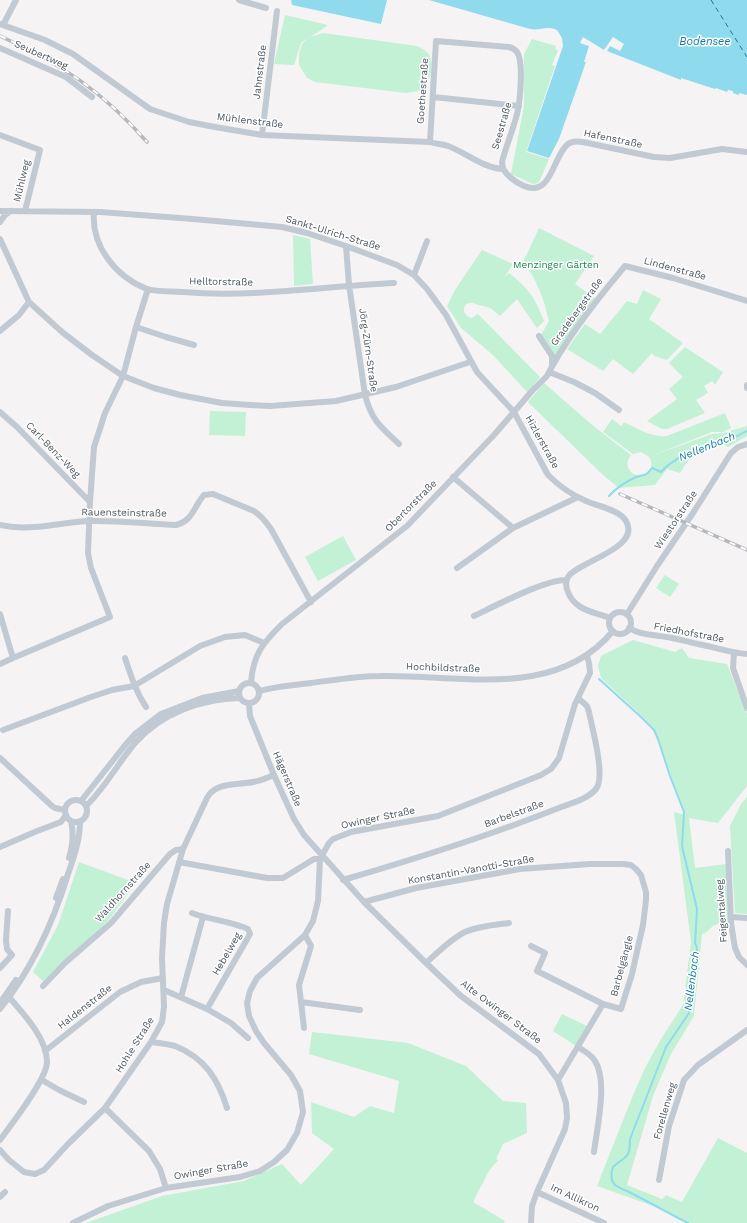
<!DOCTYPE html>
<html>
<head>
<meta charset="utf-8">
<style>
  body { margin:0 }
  canvas { display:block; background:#f5f3f3 }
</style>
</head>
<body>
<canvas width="747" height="1223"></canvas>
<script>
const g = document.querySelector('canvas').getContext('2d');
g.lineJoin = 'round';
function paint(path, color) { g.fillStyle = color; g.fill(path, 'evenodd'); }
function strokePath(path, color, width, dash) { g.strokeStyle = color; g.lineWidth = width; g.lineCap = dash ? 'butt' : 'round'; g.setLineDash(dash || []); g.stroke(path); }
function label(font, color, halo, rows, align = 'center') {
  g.font = font + ' "Work Sans",sans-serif'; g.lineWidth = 3; g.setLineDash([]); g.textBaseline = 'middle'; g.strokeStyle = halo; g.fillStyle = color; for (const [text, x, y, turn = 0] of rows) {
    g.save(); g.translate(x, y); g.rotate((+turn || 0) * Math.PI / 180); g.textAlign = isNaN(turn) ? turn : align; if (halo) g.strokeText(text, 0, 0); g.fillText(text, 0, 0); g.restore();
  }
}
const green = new Path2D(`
  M285,15l43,10 -17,12 12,-4 94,13c4,2 8,4 11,7 7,10 3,29 -6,36 -4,3 -11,3 -16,4l-91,-11 -8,-4 -8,-13v-11l3,-10 6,-6 -7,5 -7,22 -20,-1z
  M532,39l24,7 -1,3 3,1 -6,15 3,1 -29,86 23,7 -9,21 -2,3 -5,1 -22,-10 13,-68v-52z
  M539,228l55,28 -19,28 20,14 -40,58 -14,-21 8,-14c-5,-21 -12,-42 -26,-59z
  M293,235l17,4 3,45 -19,2z
  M482,250l31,14 -9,14 5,-5c21,17 25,23 35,48l-7,7 -20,-29 -17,17c-9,-8 -10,-9 -22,-11 -2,-1 -6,-3 -9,-2 -9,3 -5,14 3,15l6,-4 62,63 -12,16 -35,-38 -32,-27 -14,-22 8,-16z
  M643,290l18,9 -12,20 34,24 -16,17 -13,-4 -2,-3 -19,21 -20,-15 -10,12 -36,-22 18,-25 15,10 27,-33 10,3z
  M685,347l38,25 -8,13 -3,-4 -8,5 4,7 -12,7 9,13 -38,16h-5l-15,-8 30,-22 -8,-10 14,-12 -14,-14z
  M544,383l47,41 40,31c-9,11 1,23 13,20 7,-4 10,-11 5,-18l63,-23 11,-1 24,-7v10l-19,11 -8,-5 -26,10 -14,21 -13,-4 -12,16 -36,3 -16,-13 -75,-73z
  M210,411l36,1 -1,24 -36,-1z
  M725,413l6,15 -8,4h-11l-63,25 -8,-5 -8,2 -30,-22 9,-13 9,7 3,-4c13,6 28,16 43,14z
  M343,536l13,24 -38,21 -13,-24z
  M665,575l14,9 -9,13 -14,-9z
  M633,640l42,12 7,-4 7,10 38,6 20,50v72l-29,37 -29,-5 6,50 31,-4 4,57c-7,1 -11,2 -17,5 -4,3 -6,7 -11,8l-8,82 -23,38 -18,42 -26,89 35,14 4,-4 16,7 36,-64 29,15v70h-59l-29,-15 -62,-22 34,-86 14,-32 16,-29 22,-34 8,-63 -17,-130 11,3 -27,-76 -4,-9 -9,-11 -44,-41 -3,-12 3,-10z
  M747,797v117l-12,-1 -5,-87 11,-22z
  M79,862l57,21 -28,38 -64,61 -11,-10 25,-47z
  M562,1014l25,12 -11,20 -23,-15z
  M312,1032l96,11 58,23 37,35 23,2 1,30 -24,11 -7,15 2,1 -9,11 -16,31 32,19 -1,2h-418l76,-27 82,-15 38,-17 19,21 33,-36 -22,-16 -1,-31 43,15 16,-11 24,7 5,-32 -90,-27z`);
const water = new Path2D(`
  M291,0h96l-6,24 -89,-19z
  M429,0h318v95l-8,-2v2l-6,-2v-2l-5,-1 -1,2 -11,-4 -1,1 -34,-11v2l-74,-29 3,-5 10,5 4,-7 -11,-7 -9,13 -21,-13 -3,6 9,3 -5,16h2l-27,77 -10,19 -22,-7 36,-105 -1,-8 -5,-8c-11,-5 -17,1 -27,-1z`);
const stream = new Path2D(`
  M609,496c8,-9 16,-14 27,-19 9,-3 9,0 16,-9l9,4c12,-14 34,-22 51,-28 7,-2 14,-3 21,-6 5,-2 9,-5 14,-7
  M599,679l42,38 13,13 4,9 12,37 14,36 -2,34 15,63 -2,34 2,5 -1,13 -5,19 -1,14 1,12 -2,7 -23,34 -36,92c0,21 -4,16 -17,28 -2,6 -3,13 2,18 4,3 10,5 14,7 20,10 39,21 59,31`);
const ferry = new Path2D(`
  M711,0l36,57`);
const minor = new Path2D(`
  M239,0l27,8
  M0,24l45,16 28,14 77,55 39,13 26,5 47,8 168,7c6,2 13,2 18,4 19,7 35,22 55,23 6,9 12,13 21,17 28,12 29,-31 44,-42 4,-3 9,-3 15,-2l71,15 16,1 52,-9 25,3
  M3,25l13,-25
  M0,48l66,29 26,20
  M433,97l86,9
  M0,135l40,15 -15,61
  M262,135l15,-124
  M430,142l6,-101 73,6c4,1 6,2 8,5 7,10 3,50 0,62 -4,16 -11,32 -15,48l1,7
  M0,211l100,1 93,7 89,8 25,6 39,13 51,19 17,10 13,14 19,26 31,57 37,40 34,63c11,11 24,20 38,26 11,5 34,9 40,20 16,27 -49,41 -58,56 -3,4 -2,11 0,15 2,5 5,10 11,14 8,6 21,8 31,12
  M94,212c-3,34 22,65 53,77 9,3 26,2 36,3 71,6 141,-6 211,-9
  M0,222l5,-7 6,-4
  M0,239l29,63 33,30 30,23 31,21 31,12 26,7 42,8 28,2 20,1 66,-5 60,-14 74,-25
  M346,246l3,39 16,110c7,26 15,31 34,49
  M414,275l13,-34
  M136,327l30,10 28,8
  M0,331l19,-16 10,-13
  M539,336l13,20v9
  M549,372l25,10 21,11 24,17
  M747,385v3
  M0,412l17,15 73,75
  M453,477l60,51 65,-31
  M0,525c29,7 60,-3 89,-4 28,-1 59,3 87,4 17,-4 18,-19 28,-30l9,-1 41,17c8,5 12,11 17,18l40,73
  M457,568l56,-40
  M609 623a11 11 0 1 1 22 0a11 11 0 1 1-22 0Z
  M0,614l13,44 97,-41 -19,-49 -3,-15 2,-51 4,-55 11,-34 18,-37 13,-49 12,-38
  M627,614l30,-48 36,-53 38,-60 7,-6 9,-3
  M474,616c19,-9 74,-38 93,-36
  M629,628c10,6 18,6 30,8 13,1 26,5 39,8 17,3 32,9 49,10
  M734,653l-1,15 14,40
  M125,658c6,18 11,34 21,49
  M0,664l13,-6
  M239 693a10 10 0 1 1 20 0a10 10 0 1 1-20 0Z
  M251,683c2,-29 12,-40 31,-59l125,-98 87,-91 38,-44 15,-15c19,-38 51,-78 78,-110l48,12 74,23
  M260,691c16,-5 34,-6 51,-8 23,-3 46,-7 69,-7 79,-2 175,25 233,-45
  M249,704l1,12 24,59 20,44 10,16 60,67 62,61 35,33 78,58 19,26 8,23 1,15 -2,11 -28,63 -5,14 -1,17
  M3,730l88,-33 21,-7 22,-4 66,-40 25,-9 20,-2 19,8
  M0,758l52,48 3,2 10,2
  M65 811a11 11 0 1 1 22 0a11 11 0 1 1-22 0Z
  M81,801l45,-57 9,-10 26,-20 41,-16 37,-7
  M86,806c19,-18 32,-43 49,-63 26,-30 66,-44 105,-45
  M0,847l37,-16 24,-9 5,-7
  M728,851l3,72 4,25 4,9 8,8
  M69,858c4,-13 5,-24 2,-37
  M179,862l88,16h16l31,-19h6
  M343,880c72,-21 143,-43 213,-71 12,-5 31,-9 40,-20 10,-13 -4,-61 -7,-77l-2,-6 -9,-8
  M56,898l7,-19
  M364,902l52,-14 104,-19 70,-5h33l8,1 5,4 5,6 5,17v8l-3,25 -11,49 -11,35 -18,-5 -66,-33 8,-18 -14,-7
  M192,913c18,7 38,8 56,16l2,5 -43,75
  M731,917l16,1
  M426,963c11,-10 26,-25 39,-31 14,-6 30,-7 44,-9
  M0,968l12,-13 -5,-6 -1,-9 2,-29
  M43,986l22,-23 46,-40 59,-69 6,-4 7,-1
  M164,990l43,19 24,14 17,15
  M181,997l22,-80
  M301,1002l59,8
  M0,1003l16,-23
  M0,1009c32,-40 53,-86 68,-135 6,-17 12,-34 12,-53
  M304,1028l-5,-43 12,-39 -6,-11
  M151,1042c8,1 17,2 24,4 30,12 43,33 52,62
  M578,1047c6,4 13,7 17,14 13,20 2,67 -1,91
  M45,1051l75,-59 21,-10 22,-4
  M42,1080l17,10 25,12
  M558,1080l45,-76
  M105,1108l44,43 11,18 6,19
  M0,1140c11,-15 47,-61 47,-78 0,-23 -23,-48 -38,-65
  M0,1150l9,10 15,12 11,2 9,-4 24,-26 37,-36 46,-66 11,-20 2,-15 -2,-49 2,-35 3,-19 16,-55 24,-51c8,-16 30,-13 46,-16 7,-1 14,-4 21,-7
  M659,1180l10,-54 15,-46 14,-15 49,-35
  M537,1192l67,31
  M0,1197l5,-5
  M73,1223l35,-17 58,-18 74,-11 20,-6 14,-9 13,-12 10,-17 6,-21 -3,-21 -9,-16 -27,-32 -8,-12 -7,-15 -2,-13 3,-12 7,-13 48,-43 8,-14 5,-20 2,-42 9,-16 4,-4 18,-7 87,-16 103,-41 10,-6 8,-11 16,-54 15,-31 -1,-10 -2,-7`);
const rail = new Path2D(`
  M0,36c61,27 103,56 147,106
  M620,494l127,56`);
const streetNames = [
  ["Seubertweg",41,55,24],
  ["Jahnstraße",260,72,-83],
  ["Goethestraße",423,91,-86],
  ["Mühlenstraße",250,121,7],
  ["Seestraße",502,126,-74],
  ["Hafenstraße",613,139,12],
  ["Mühlweg",22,181,-76],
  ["Sankt-Ulrich-Straße",333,233,17],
  ["Lindenstraße",675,269,15],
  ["Helltorstraße",221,282,1],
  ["Gradebergstraße",577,312,-54],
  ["Jörg-Zürn-Straße",368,350,82],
  ["Hizlerstraße",542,442,61],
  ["Carl-Benz-Weg",53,450,46],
  ["Obertorstraße",411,506,-45],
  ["Rauensteinstraße",124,513,1],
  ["Wiestorstraße",676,520,-56],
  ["Friedhofstraße",689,633,11],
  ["Hochbildstraße",443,668,2],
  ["Hägerstraße",287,779,67],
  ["Barbelstraße",514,814,-20],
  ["Owinger Straße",378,818,-12],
  ["Konstantin-Vanotti-Straße",471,870,-10],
  ["Waldhornstraße",123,892,-48],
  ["Feigentalweg",722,911,-94],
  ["Hebelweg",227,954,-60],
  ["Barbelgängle",622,966,-75],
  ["Haldenstraße",85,1007,-38],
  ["Alte Owinger Straße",501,1012,37],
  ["Hohle Straße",135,1045,-58],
  ["Forellenweg",665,1111,-74],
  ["Owinger Straße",211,1170,-10],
  ["Im Allikron",575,1198,25]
];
const parkNames = [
  ["Menzinger Gärten",556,265]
];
const waterNames = [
  ["Bodensee",705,42],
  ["Nellenbach",707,447,-22],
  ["Nellenbach",692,981,-83]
];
paint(green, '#c3f1d5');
paint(water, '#90daee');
strokePath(stream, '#90daee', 2);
strokePath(ferry, '#0c7c9b', 1, [5, 4]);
strokePath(minor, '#c1cad2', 6);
strokePath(rail, '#b5b8bd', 3.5);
strokePath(rail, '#fff', 2, [6]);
label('10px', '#4a5661', '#fff', streetNames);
label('10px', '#17864f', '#fff', parkNames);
label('italic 11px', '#0c7c9b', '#fff', waterNames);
</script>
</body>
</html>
